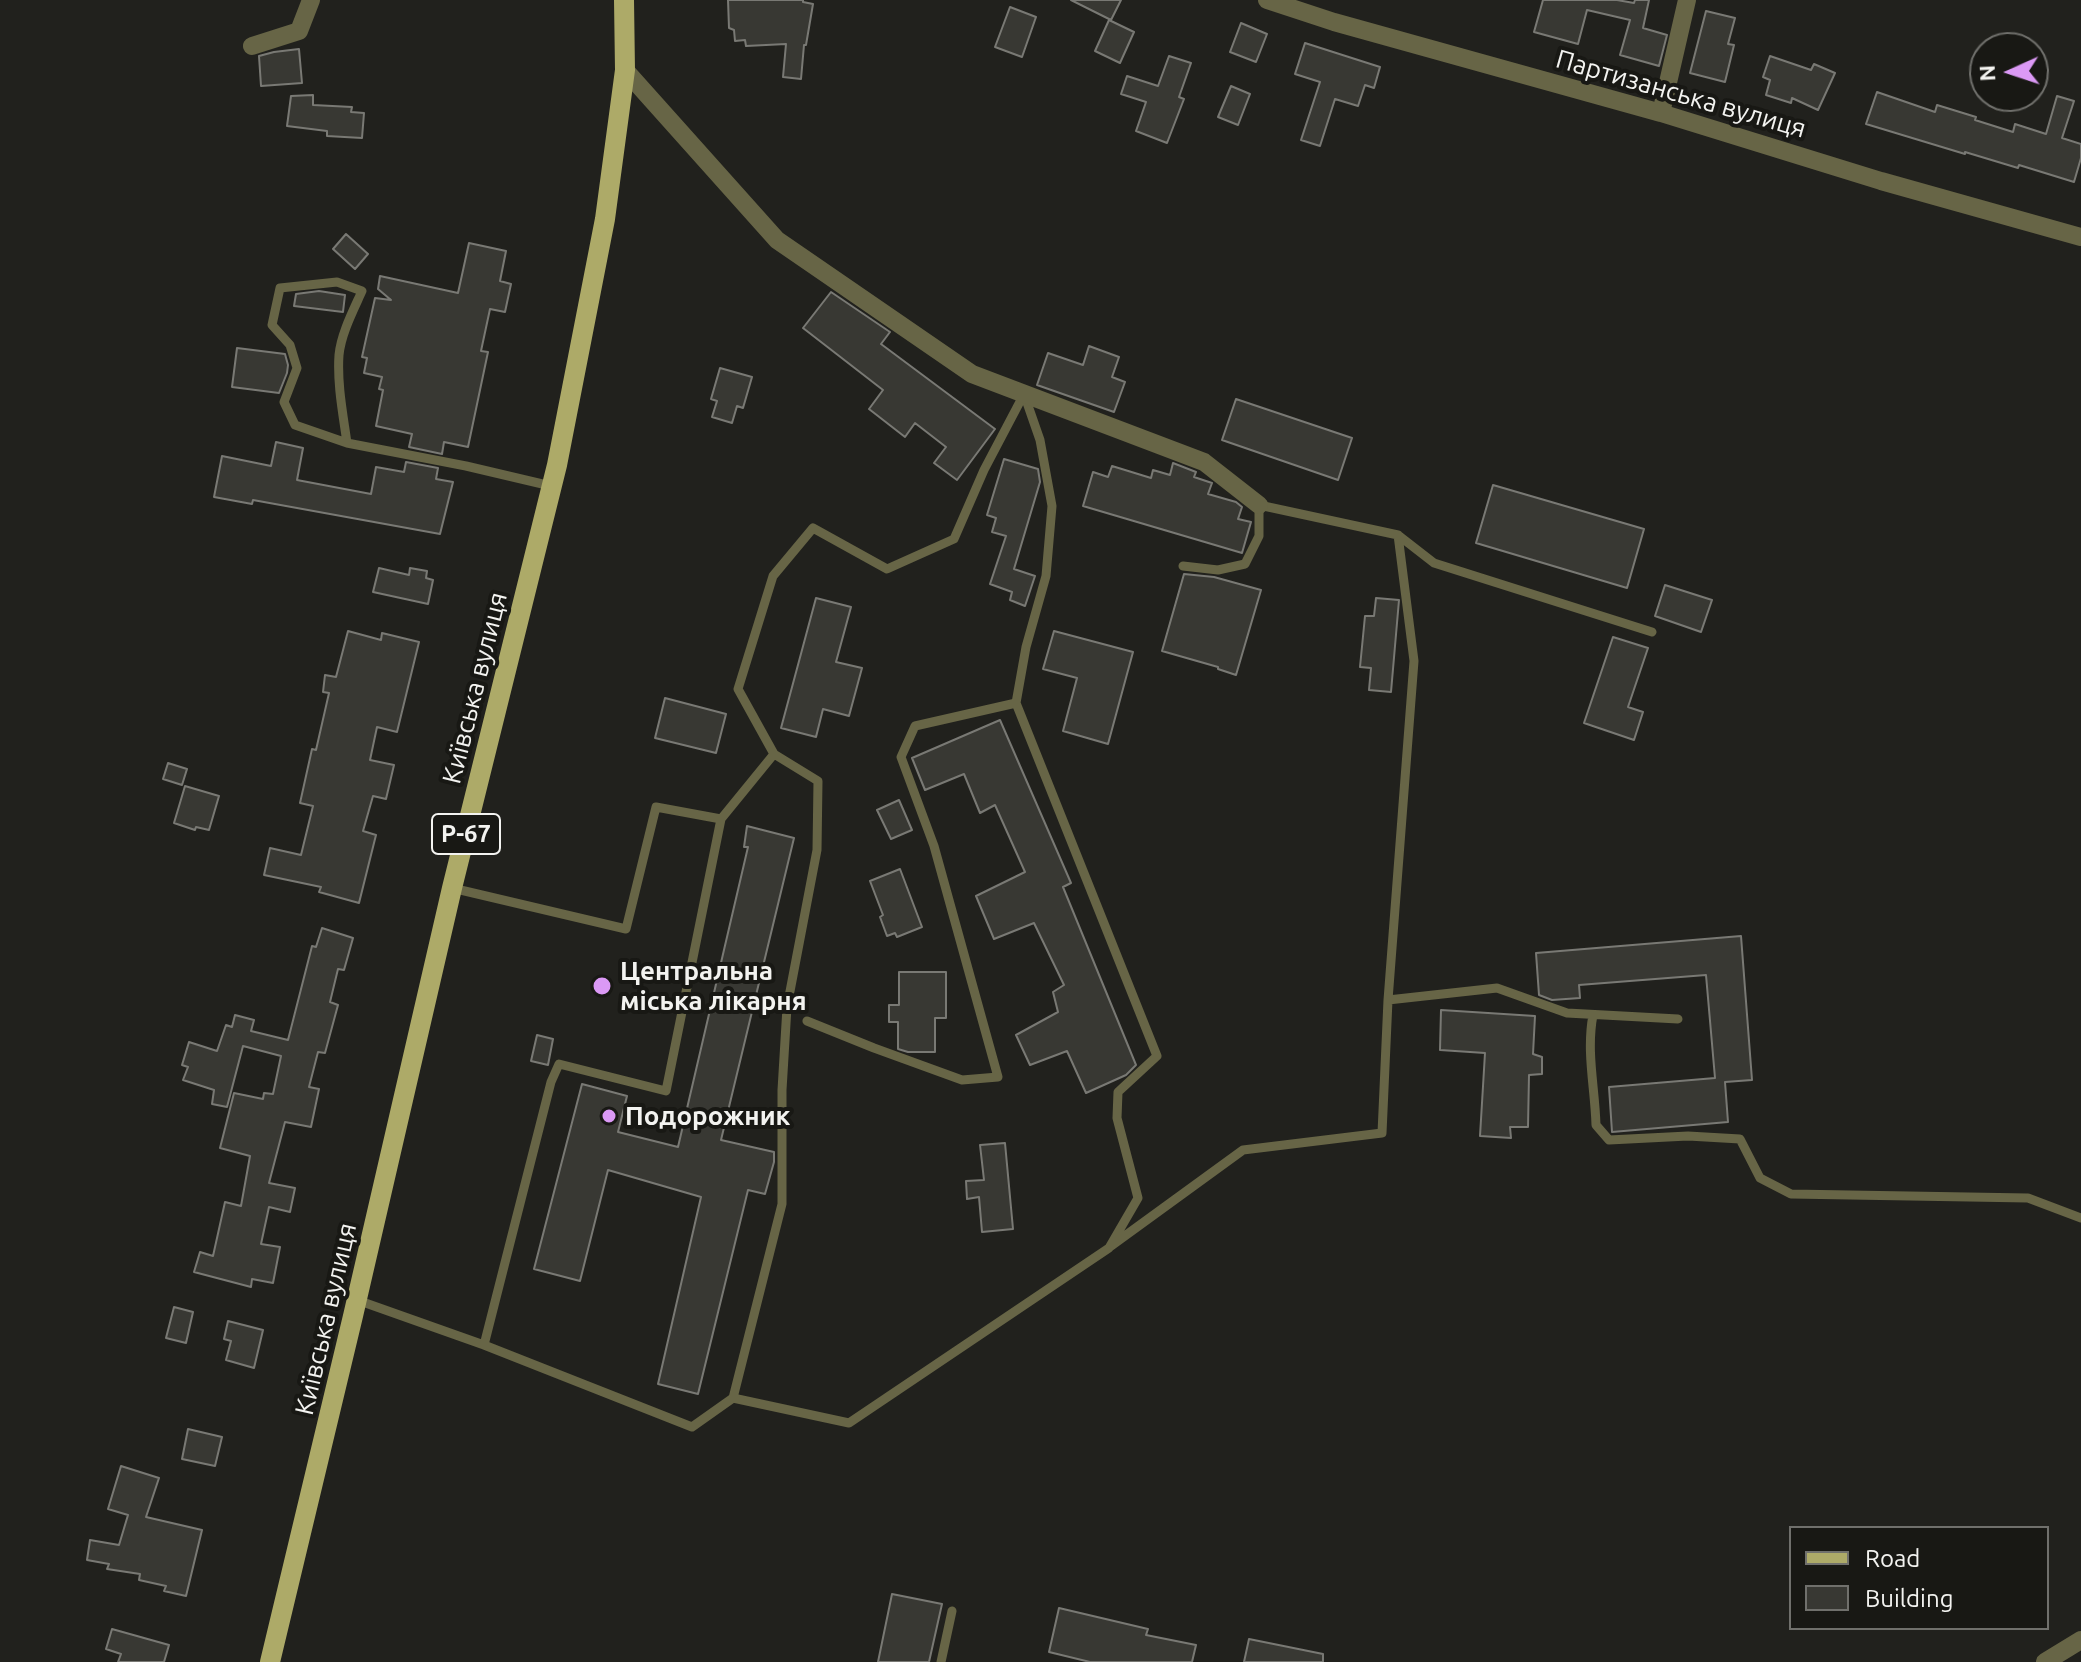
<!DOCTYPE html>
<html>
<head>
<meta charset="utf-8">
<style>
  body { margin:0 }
  #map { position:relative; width:2081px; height:1662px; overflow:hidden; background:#21211d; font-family:Ubuntu,sans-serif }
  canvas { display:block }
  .legend { position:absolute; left:1789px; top:1526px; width:260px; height:104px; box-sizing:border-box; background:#181814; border:2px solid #70706c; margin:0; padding:10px 14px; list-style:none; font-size:24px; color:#f3f3f0 }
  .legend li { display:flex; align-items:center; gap:16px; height:40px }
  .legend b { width:40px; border:2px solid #70706c }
  .north { position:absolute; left:1969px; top:32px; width:80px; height:80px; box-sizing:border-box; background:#181814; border:2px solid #70706c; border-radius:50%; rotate:267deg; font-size:22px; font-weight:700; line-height:32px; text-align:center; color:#f3f3f0 }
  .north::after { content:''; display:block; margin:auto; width:28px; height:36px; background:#db99f5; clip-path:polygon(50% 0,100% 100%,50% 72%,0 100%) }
</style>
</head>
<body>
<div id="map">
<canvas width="2081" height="1662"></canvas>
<ul class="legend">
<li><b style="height:10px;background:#adaa68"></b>Road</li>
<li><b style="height:22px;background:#383833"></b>Building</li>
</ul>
<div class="north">N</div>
</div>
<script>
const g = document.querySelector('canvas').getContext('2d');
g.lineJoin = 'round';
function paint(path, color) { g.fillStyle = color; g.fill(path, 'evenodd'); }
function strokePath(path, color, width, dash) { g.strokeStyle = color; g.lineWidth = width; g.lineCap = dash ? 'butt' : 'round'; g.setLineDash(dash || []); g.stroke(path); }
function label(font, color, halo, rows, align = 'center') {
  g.font = font + ' Ubuntu,sans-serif'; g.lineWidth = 8; g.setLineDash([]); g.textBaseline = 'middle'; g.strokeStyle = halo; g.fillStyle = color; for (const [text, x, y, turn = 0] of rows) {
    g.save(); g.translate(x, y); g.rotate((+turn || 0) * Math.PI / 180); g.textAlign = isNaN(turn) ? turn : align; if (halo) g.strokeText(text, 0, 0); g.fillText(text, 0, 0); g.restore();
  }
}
const building = new Path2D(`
  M728,0h75v2l10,2 -7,41h-2l-3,34 -18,-2 3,-33 -40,2 -1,-6 -10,1 -1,-11 -5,-2z
  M1071,0h50l-10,20z
  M1543,0h74l17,3 1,-3h14l-6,28 24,7 -8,31 -39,-11 10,-35 -43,-10 -9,34 -44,-12z
  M1010,7l26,10 -14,40 -27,-10z
  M1706,11l29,7 -7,26 6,1 -9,37 -35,-9z
  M1109,20l25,12 -14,31 -25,-12z
  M1241,23l26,11 -11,28 -26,-10z
  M1305,43l75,24 -6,21 -9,-3 -7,21 -23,-7 -15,47 -19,-6 19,-58 -25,-8z
  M299,49l3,34 -41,3 -2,-30 15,-4z
  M1169,56l22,7 -12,34 5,2 -17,44 -31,-12 10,-29 -25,-8 6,-18 31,10z
  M1770,56l41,14 3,-6 21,9 -17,37 -26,-12 -1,5 -25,-8 4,-15 -7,-3z
  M1231,86l19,8 -12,31 -20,-8z
  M1877,92l58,20 2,-7 39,12 -1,3 38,12 2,-8 31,10 11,-38 17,5 -12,37 19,6v14l-7,24 -55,-17 -1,3 -53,-16v2l-99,-30z
  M313,95v10l39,2 -1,5 13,1 -2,25 -35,-2v-5l-40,-5 4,-30z
  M346,234l22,20 -13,15 -22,-20z
  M469,243l37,8 -6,30 11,3 -6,28 -15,-3 -9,42 7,1 -20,95 -24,-5 -2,12 -33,-7 3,-13 -36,-8 7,-36 -4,-1 3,-12 -18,-4 3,-15 -5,-1 13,-59 16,2 -13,-11 2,-13 78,17z
  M319,291l26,4 -2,17 -49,-6 2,-12z
  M831,292l59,40 -9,12 114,85 -38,51 -23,-17 12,-16 -31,-24 -10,14 -36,-28 14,-19 -80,-62z
  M1089,346l30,11 -7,20 13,5 -11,30 -77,-27 11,-32 35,12z
  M237,348l48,6 3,11 -1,8 -8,20 -47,-6z
  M720,368l32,9 -9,31 -6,-2 -5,17 -20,-6 5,-16 -6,-2z
  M1236,399l116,39 -14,42 -116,-40z
  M276,442l27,6 -6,32 74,14 5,-27 28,5 2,-10 32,6 -2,11 17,3 -13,52 -187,-34 -1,4 -38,-7 8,-41 49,10z
  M1004,459l34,10 2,13 -26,87 21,7 -10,30 -15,-6 2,-8 -22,-8 16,-48 -14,-4 4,-14 -9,-3z
  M1173,463l23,9 -2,5 18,6 -4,11 28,8 6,5 -4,12 13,3 -9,31 -159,-47 10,-34 15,5 4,-11 39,12 2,-8 17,5z
  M1493,485l151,44 -17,59 -151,-45z
  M379,568l30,7 1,-7 17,3 -1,7 7,2 -5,24 -55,-12z
  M1184,574l30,3 47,13 -25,85 -18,-6v-2l-56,-16z
  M1665,585l47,15 -11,32 -46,-16z
  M816,598l35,9 -15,55 26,6 -13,48 -26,-7 -7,28 -35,-9z
  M1376,598l23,2 -8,92 -22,-2 2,-22 -11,-1 5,-51h9z
  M348,631l33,9 1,-7 37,9 -22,90 -20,-5 -7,33 24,5 -8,34 -13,-3 -10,35 13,4 -17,68 -40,-11 2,-5 -57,-12 6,-27 31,7 12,-49 -13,-3 12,-54 4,1 13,-57 -6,-1 2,-17 11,2z
  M1054,631l79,21 -25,92 -45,-13 14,-53 -34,-9z
  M1613,637l35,11 -20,59 15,5 -9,28 -50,-17z
  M665,698l61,16 -10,39 -61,-15z
  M1000,720l71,163 -8,4 73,178 -10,10 -40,18 -19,-42 -37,14 -14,-30 42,-23 -5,-20 11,-7 -30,-62 -40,16 -18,-43 49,-24 -30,-67 -15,8 -16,-39 -39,16 -13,-32z
  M168,763l19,6 -5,16 -19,-6z
  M185,786l34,10 -10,34 -13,-3 -1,3 -21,-7z
  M899,800l13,30 -21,9 -14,-29z
  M747,826l47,12 -73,302 53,12v10l-9,32 -17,-4 -50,204 -40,-10 43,-187 -93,-27 -28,111 -46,-12 48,-185 45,12 -9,36 60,15 70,-300h-4z
  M900,869l22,58 -25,10 -2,-4 -8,3 -7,-19 3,-2 -13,-34z
  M322,928l31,10 -9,32 -6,-1 -8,33 8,3 -13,48 -7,-1 -9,35 10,2 -8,38 -26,-5 -16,61 26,5 -5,24 -21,-5 -8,37 19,3 -7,36 -21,-4 -1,8 -57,-15 6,-20 13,4 12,-54 16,4 9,-50 -30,-8 14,-55 29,6 1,-6 9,1 8,-38 -38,-10 -16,61 -15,-3 2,-14 -31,-10 5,-13 -6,-2 7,-23 28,9 9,-26 6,2 3,-12 19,5 -3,11 37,9 24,-94 4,1z
  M1741,936l11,144 -27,2 3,40 -116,10 -3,-45 106,-9 -9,-103 -127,10 1,13 -28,2 -13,-5 -3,-42z
  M899,972h47v46h-11v34h-27l-10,-3v-27h-9v-17h10z
  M1441,1010l94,6 -2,38 9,3v17l-13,1 -1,52h-18l1,11 -31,-2 5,-83 -45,-3z
  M537,1035l16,4 -5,26 -17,-4z
  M1005,1143l8,86 -31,3 -3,-35 -12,2 -1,-18 18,-1 -4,-35z
  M174,1307l19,5 -7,31 -20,-5z
  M228,1321l35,9 -9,38 -28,-8 5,-19 -7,-2z
  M188,1429l34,8 -7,29 -33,-7z
  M121,1466l38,12 -13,39 56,13 -16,66 -22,-5 2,-5 -27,-6 1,-6 -33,-5 2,-5 -22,-4 3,-20 29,5 9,-30 -20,-6z
  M892,1594l50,10 -13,58h-51z
  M1059,1608l89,21 -2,6 50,10 -4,17h-102l-41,-10z
  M112,1629l57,16 -5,17h-46l3,-8 -15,-5z
  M1249,1639l74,15v8h-79z`);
const lane = new Path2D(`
  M347,443c-4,-29 -10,-59 -8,-88 2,-21 14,-44 23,-64l-25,-9 -57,6 -8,37 18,20 7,23 -13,34 11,23 52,18 119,23 85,20
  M1398,535l36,28 218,69
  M452,888l174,41 30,-122 65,12
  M1388,1000l109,-12 70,25 111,6
  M1593,1015c-7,37 2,73 3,110l13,15 79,-4 52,3 20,39 31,16 237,4 53,20
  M807,1021l67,27 88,32 36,-3 -64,-231 -33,-89 14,-31 101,-23
  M1111,1246l132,-96 139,-17 6,-133 26,-339 -16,-126 -139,-30v31l-14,28 -27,6 -35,-4
  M357,1300l127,45 208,82 41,-29 49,-194v-114l5,-83 30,-157 1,-69 -44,-27 -36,-65 35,-113 40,-48 74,41 67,-30 30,-69 40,-76
  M484,1345l67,-263 8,-18 107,27 55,-272 53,-65
  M733,1398l116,25 260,-175 29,-50 -21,-80 1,-26 39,-36 -141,-353 10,-56 20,-71 6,-70 -12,-66 -16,-46
  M941,1662l11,-51`);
const street = new Path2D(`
  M1267,0l67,22 327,91 220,68 200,56
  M252,46l47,-15 12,-31
  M625,70l152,170 195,134 232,88 55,43
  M1661,113l26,-113
  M2045,1662l36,-22`);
const primary = new Path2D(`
  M270,1662l83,-346 99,-428 105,-423 48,-246 20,-149 -1,-70`);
const markers = [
  [602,986,10,"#db99f5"],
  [609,1116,8,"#db99f5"]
];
const shields = [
  [466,834,68]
];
const shieldNames = [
  ["Р-67",466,834]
];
const streetNames = [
  ["Партизанська вулиця",1681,94,16],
  ["Київська вулиця",475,688,-76],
  ["Київська вулиця",326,1319,-77]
];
const poiNames = [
  ["Центральна",620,971],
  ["міська лікарня",620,1001],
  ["Подорожник",625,1116]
];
paint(building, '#383833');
strokePath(building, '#797974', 2);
strokePath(lane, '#676546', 9);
strokePath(street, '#676546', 18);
strokePath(primary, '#adaa68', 20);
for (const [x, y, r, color] of markers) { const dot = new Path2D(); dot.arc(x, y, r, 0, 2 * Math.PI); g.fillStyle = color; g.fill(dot); strokePath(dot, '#181814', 3); }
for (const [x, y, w] of shields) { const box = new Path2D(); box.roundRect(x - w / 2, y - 20, w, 40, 6); g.fillStyle = '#181814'; g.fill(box); strokePath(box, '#f3f3f0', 2); }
label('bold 24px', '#f3f3f0', null, shieldNames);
label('26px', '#f3f3f0', '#181814', streetNames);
label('bold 26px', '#f3f3f0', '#181814', poiNames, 'left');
</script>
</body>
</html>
